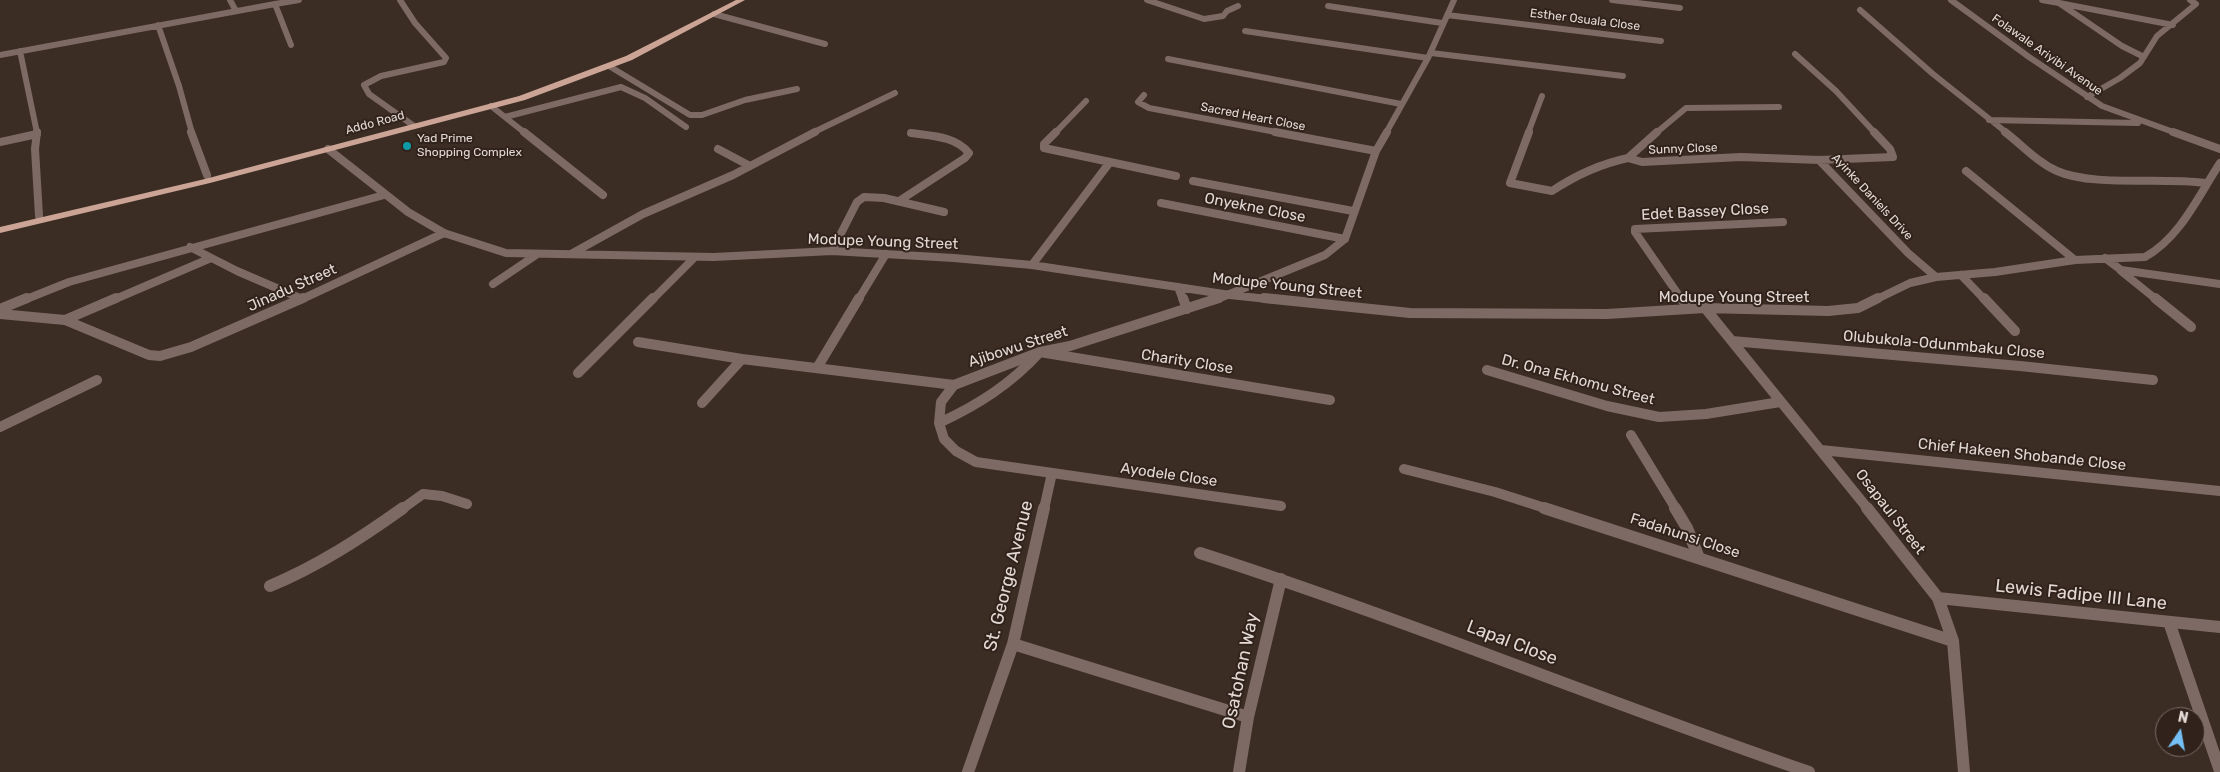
<!DOCTYPE html>
<html>
<head>
<meta charset="utf-8">
<style>
  body { margin:0 }
  #map { position:relative; width:2220px; height:772px; overflow:hidden; background:#3b2d24; font-family:Rubik,sans-serif }
  canvas { display:block }
  .north { position:absolute; left:2155px; top:707px; width:50px; height:50px; box-sizing:border-box; background:#31231b; border:1px solid #786c65; border-radius:50%; rotate:12deg; font-size:14px; font-weight:700; line-height:20px; text-align:center; color:#e3d9d4 }
  .north::after { content:''; display:block; margin:auto; width:18px; height:22px; background:#74c0f6; clip-path:polygon(50% 0,100% 100%,50% 72%,0 100%) }
</style>
</head>
<body>
<div id="map">
<canvas width="2220" height="772"></canvas>
<div class="north">N</div>
</div>
<script>
const g = document.querySelector('canvas').getContext('2d');
g.lineJoin = 'round';
function strokePath(path, color, width, dash) { g.strokeStyle = color; g.lineWidth = width; g.lineCap = dash ? 'butt' : 'round'; g.setLineDash(dash || []); g.stroke(path); }
function paint(path, color) { g.fillStyle = color; g.fill(path, 'evenodd'); }
function label(font, color, halo, rows, align = 'center') {
  g.font = font + ' Rubik,sans-serif'; g.lineWidth = 4; g.setLineDash([]); g.textBaseline = 'middle'; g.strokeStyle = halo; g.fillStyle = color; for (const [text, x, y, turn = 0] of rows) {
    g.save(); g.translate(x, y); g.rotate((+turn || 0) * Math.PI / 180); g.textAlign = isNaN(turn) ? turn : align; if (halo) g.strokeText(text, 0, 0); g.fillText(text, 0, 0); g.restore();
  }
}
const minorFar3 = new Path2D(`
  M230,0l6,11
  M400,0l15,23 31,35 -2,4 -63,14 -17,9 5,9 45,32
  M1147,0l57,19 19,-3 4,-5 11,-5
  M1612,0l68,8
  M1951,0l78,57 73,49 74,27
  M2042,0l17,3
  M275,4l24,-4
  M1328,6l114,17
  M1860,10l73,64 74,59
  M714,14l111,30
  M1447,15l214,26
  M158,25l21,61 13,47
  M1245,31l183,27
  M20,51l17,82
  M1431,53l192,23
  M1795,54l41,37 39,42
  M0,55l275,-51 16,41
  M2144,57l-22,-11 -63,-43 114,22
  M1168,59l233,45
  M609,66l81,49h12l43,-15 52,-11
  M1144,95l-6,7 11,6 132,25
  M2087,97l33,-19 20,-15 17,-27 39,-32 -6,-4
  M491,106l34,27
  M505,117l116,-30 24,11 41,29
  M1989,120l149,3
  M812,133l83,-40
  M1055,133l31,-32
  M1386,133l42,-75 26,-58
  M1528,133l14,-37
  M1656,133l30,-25 93,-1`);
const minorFar2 = new Path2D(`
  M37,132l-2,17 4,67
  M191,132l16,43
  M524,132l79,63
  M1056,132l-12,12v4l132,28
  M1275,132l101,19
  M1529,132l-19,51 42,8c24,-16 48,-27 76,-33
  M1657,132l-29,26 14,4 99,-5 78,3 74,-3 -3,-8 -16,-17
  M2005,132c17,13 32,30 52,39 36,16 105,6 148,12
  M2173,132l47,17
  M0,142l37,-8
  M328,149l80,63 36,21 62,20 208,4 118,-6 122,7 78,7 198,30 47,5
  M718,149l32,17
  M1819,160l89,93 28,24
  M1966,171l109,89
  M1193,181l160,30
  M899,201l66,-43 4,-5c-14,-17 -37,-17 -58,-20
  M1161,203l184,36
  M190,247l47,24 65,28
  M832,251l25,-49 7,-5 20,1 60,14
  M571,254l72,-40 90,-39 82,-43
  M2105,258l16,12 99,14
  M1032,265l78,-103
  M2121,271l36,29
  M1961,275l24,25
  M493,284l43,-29
  M1178,287l5,13
  M24,300l45,-18 315,-87
  M113,300l98,-42
  M300,300l144,-67
  M652,300l43,-43
  M858,300l28,-46
  M1215,300l110,-45 20,-16 31,-88 11,-19
  M1682,300l-47,-68v-3l148,-7
  M1875,300l35,-17 26,-6 59,-5 80,-12 70,-3c35,-19 54,-62 75,-94`);
const minorFar1 = new Path2D(`
  M1183,298l4,11
  M1219,298l-149,48 -30,6 -86,33 -13,17 -2,21 5,16 12,12 20,11 305,44
  M1264,298l146,15 197,1 98,-6 123,3 30,-3 20,-10
  M1681,298l7,10
  M1984,298l31,33
  M2155,298l36,29
  M1705,308l163,201
  M0,309l27,-11
  M0,314l65,6 84,35 11,1 31,-9 112,-49
  M65,320l51,-22
  M1732,341l288,25 133,14
  M638,342l104,17 212,26
  M817,368l42,-70
  M1487,370l120,36 52,11 47,-3 74,-12
  M578,373l75,-75
  M702,403l40,-44
  M939,423c39,-18 72,-39 101,-71l290,48
  M0,427l97,-47
  M1631,435l45,74
  M1821,450l399,41
  M1404,469l91,23 53,17
  M402,509l21,-15 19,2 25,8
  M1044,509l8,-36`);
const minor = new Path2D(`
  M1544,508l409,133
  M1675,508l12,20 12,30
  M1867,508l71,90 15,43 11,131
  M1200,553c205,66 405,149 609,219
  M270,586c48,-20 91,-48 133,-78
  M1938,598l282,29
  M2169,622l51,149
  M1013,644l235,73
  M968,772l45,-128 31,-136
  M1239,772l9,-55 33,-138`);
const primary = new Path2D(`
  M736,0h9l-113,60 -107,40 -315,83 -210,50v-6l205,-48 314,-83 107,-40z`);
const markers = [
  [407,146,5,"#0f9aa8"]
];
const farStreetnames = [
  ["Esther Osuala Close",1585,20,7],
  ["Folawale Ariyibi Avenue",2047,55,35],
  ["Sacred Heart Close",1253,117,11],
  ["Addo Road",375,123,-15],
  ["Sunny Close",1683,149,-2],
  ["Ayinke Daniels Drive",1872,197,47]
];
const farPoinames = [
  ["Yad Prime",417,139],
  ["Shopping Complex",417,153]
];
const streetNames = [
  ["Onyekne Close",1255,208,11],
  ["Edet Bassey Close",1705,212,-3],
  ["Modupe Young Street",883,242,2],
  ["Modupe Young Street",1287,286,6],
  ["Jinadu Street",292,288,-24],
  ["Modupe Young Street",1734,298],
  ["Olubukola-Odunmbaku Close",1944,345,5],
  ["Ajibowu Street",1018,347,-18],
  ["Charity Close",1187,362,9],
  ["Dr. Ona Ekhomu Street",1578,380,15],
  ["Chief Hakeen Shobande Close",2022,455,6],
  ["Ayodele Close",1169,475,8],
  ["Osapaul Street",1890,512,52],
  ["Fadahunsi Close",1685,536,18]
];
const nearStreetnames = [
  ["St. George Avenue",1009,576,-76],
  ["Lewis Fadipe III Lane",2081,595,6],
  ["Lapal Close",1512,643,21],
  ["Osatohan Way",1241,671,-78]
];
strokePath(minorFar3, '#7e6a64', 6);
strokePath(minorFar2, '#7e6a64', 8);
strokePath(minorFar1, '#7e6a64', 10);
strokePath(minor, '#7e6a64', 12);
paint(primary, '#cca496');
for (const [x, y, r, color] of markers) { const dot = new Path2D(); dot.arc(x, y, r, 0, 2 * Math.PI); g.fillStyle = color; g.fill(dot); strokePath(dot, '#31231b', 2); }
label('12px', '#e3d9d4', '#31231b', farStreetnames);
label('12px', '#e3d9d4', '#31231b', farPoinames, 'left');
label('15px', '#e3d9d4', '#31231b', streetNames);
label('18px', '#e3d9d4', '#31231b', nearStreetnames);
</script>
</body>
</html>
